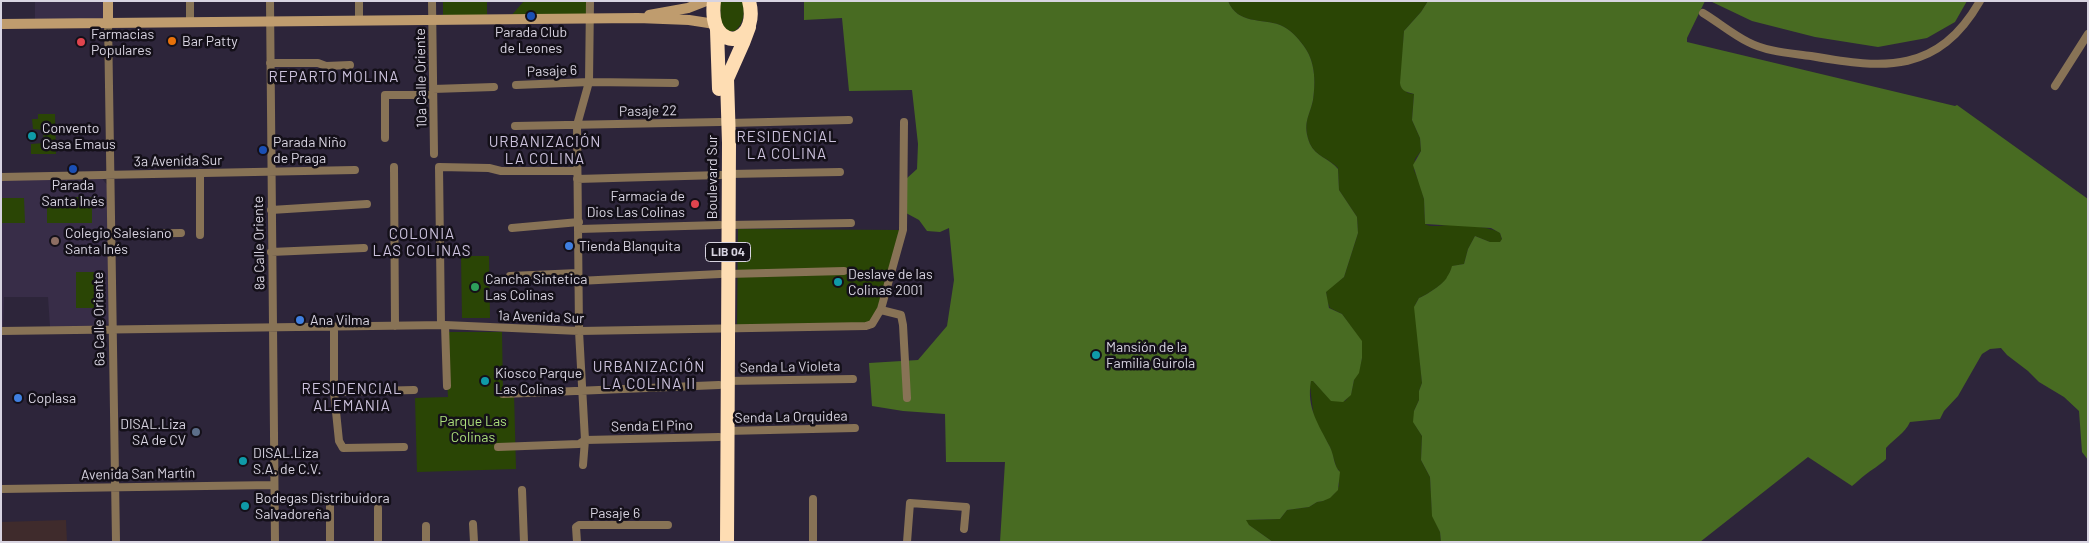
<!DOCTYPE html>
<html>
<head>
<meta charset="utf-8">
<style>
  body { margin:0 }
  #map { position:relative; width:2089px; height:543px; overflow:hidden; background:#2d253a; font-family:Barlow,sans-serif }
  canvas { display:block }
  .frame { position:absolute; inset:0; border:2px solid #d8d4e1; pointer-events:none }
</style>
</head>
<body>
<div id="map">
<canvas width="2089" height="543"></canvas>
<div class="frame"></div>
</div>
<script>
const g = document.querySelector('canvas').getContext('2d');
g.lineJoin = 'round';
function paint(path, color) { g.fillStyle = color; g.fill(path, 'evenodd'); }
function strokePath(path, color, width, dash) { g.strokeStyle = color; g.lineWidth = width; g.lineCap = dash ? 'butt' : 'round'; g.setLineDash(dash || []); g.stroke(path); }
function label(font, color, halo, rows, align = 'center') {
  g.font = font + ' Barlow,sans-serif'; g.lineWidth = 5; g.setLineDash([]); g.textBaseline = 'middle'; g.strokeStyle = halo; g.fillStyle = color; for (const [text, x, y, turn = 0] of rows) {
    g.save(); g.translate(x, y); g.rotate((+turn || 0) * Math.PI / 180); g.textAlign = isNaN(turn) ? turn : align; if (halo) g.strokeText(text, 0, 0); g.fillText(text, 0, 0); g.restore();
  }
}
const industrial = new Path2D(`
  M66,520l1,22h-66v-20z`);
const built = new Path2D(`
  M35,1h70v18h-70z
  M100,176l8,10 2,137 -10,5 -50,-1 -2,-30h-44l-1,31h-2v-151z`);
const green = new Path2D(`
  M443,1h44v16h-44z
  M524,1h63v14l-77,2z
  M720,1h23c2,12 1,22 -8,30h-8l-6,-7z
  M1228,1h200l-7,11 -17,19 -3,56 7,6 6,1 -2,26 8,18 1,13 -6,8 -1,11 6,14 4,15 1,25c7,4 16,1 24,1 11,-1 43,2 51,8l2,7 -2,2h-10l-15,-6 -7,13 -4,15 -11,2c-2,4 -4,8 -5,11 -3,6 -23,19 -29,21l-4,7 7,78 -3,8v9l-5,11v12l8,13 -1,24 9,17 2,35 8,20 1,10h-168l-27,-19v-3l34,-1 7,-9 22,-3 8,-5 6,-1 11,-7 5,-8v-16l-2,-1 -7,-22 -16,-28 -4,-33 1,-5h2l19,20h13l6,-7 3,-14 6,-14 2,-8 -1,-17 -19,-27 -12,-6 -3,-7 -1,-10 18,-14 14,-44 -1,-16 -18,-27 -1,-22c-8,-9 -23,-12 -28,-24 -8,-22 -1,-26 3,-44 3,-19 2,-40 -10,-55 -6,-8 -13,-16 -23,-20 -18,-7 -42,0 -52,-24z
  M38,114h17l1,40h-25v-10l13,-1 -1,-13 -10,-1 -1,-10h6z
  M47,197h45v26h-45z
  M1,198h23l1,25h-24z
  M738,229l165,1 -25,87 -15,9 -126,3z
  M461,256h28l1,62h-28z
  M76,272h18v36h-18z
  M444,332h58l1,61h11l2,76 -99,3 -2,-74 33,-1z`);
const forest = new Path2D(`
  M804,1h424c10,24 34,17 52,24 10,4 17,12 23,20 12,15 13,36 10,55 -4,18 -11,23 -3,44 5,12 20,15 28,25l1,21 18,27 1,16 -14,44 -18,15 3,16 13,6 20,27v17l-3,15 -5,7 -3,15 -8,7 -12,-1 -18,-20h-2c-5,27 8,44 19,66 4,8 4,20 10,25l-2,18 -8,8 -7,3 -6,1 -8,5 -22,3 -7,9 -34,1 3,5 24,17h-273l5,-80h-59l-1,-48 -42,-3 -31,-5 -3,-43 49,-3 29,-34 7,-46 -5,-52 -9,4 -13,-1 -8,-11 -13,-7v-34l11,-10 1,-25 -6,-54 -63,1 -7,-73 -38,2z
  M1428,1h277l-18,37v4l268,64 2,-1 131,94v261l-6,-8 -3,-41 -15,-14 -25,-15 -11,-11 -21,-16 -6,-7 -11,1 -8,5 -24,42 -14,15 -4,8 -30,3c-5,11 -16,17 -24,26v11c-7,7 -14,10 -21,16 -5,4 -8,7 -13,11l-44,-29 -108,85h-259l-1,-10 -8,-16 -2,-39 -9,-17 1,-24 -9,-14 1,-11 5,-11v-9l3,-8 -8,-76 5,-9c6,-2 26,-15 28,-21 2,-3 4,-7 5,-11l12,-2 4,-15 7,-13 15,6h10l2,-3 -2,-6 -9,-5 -66,-4 -1,-25 -11,-34 8,-14 -1,-13 -8,-18 2,-26c-6,-2 -13,-2 -14,-11l4,-52 17,-19z
  M1710,1h257l-12,21 -28,16 -49,9 -63,-10 -63,-16z`);
const street = new Path2D(`
  M190,1v20
  M270,1l5,541
  M359,1v20
  M432,1l2,153
  M1703,13c15,9 29,21 45,29 19,10 42,11 63,14 74,13 127,18 169,-55
  M108,21l8,521
  M270,63h48l8,3 24,-1
  M516,85l73,-3 86,1
  M2055,86l33,-52
  M433,89l61,-2
  M729,123l120,-3
  M515,126l205,-4
  M385,138v-43h48
  M394,167l1,159
  M200,173v62
  M729,174l111,-2
  M1,177l354,-7
  M577,179l144,-4
  M271,210l96,-6
  M728,225l123,-2
  M512,228l67,-6
  M579,229l141,-4
  M112,234l69,-1
  M271,252l93,-4
  M728,274l116,-3
  M510,276l68,-3
  M578,281l142,-7
  M881,310l20,5 2,10 4,73
  M441,325l-2,-158 50,1 12,3h76
  M445,325l2,61
  M334,327v65l5,49 4,7 61,-1
  M1,331l444,-6 134,6 287,-5 6,-2 9,-15 22,-79 1,-108
  M726,381l127,-2
  M334,392l80,-2
  M503,394l216,-9
  M726,431l129,-3
  M498,447l81,-3 6,-4 134,-3
  M583,465l2,-25 -6,-109 -2,-206 12,-43 1,-81
  M1,489l273,-4
  M522,490l2,52
  M813,499v43
  M330,503v39
  M378,508v34
  M473,524l1,18
  M426,526v16
  M577,542l-1,-15 3,-2h89
  M907,542l3,-39 56,4 -2,22`);
const secondary = new Path2D(`
  M108,1v20
  M649,15l39,-7 18,-7
  M1,24l637,-6 51,2 26,4`);
const highway = new Path2D(`
  M714,1c-2,16 0,36 19,38 18,-4 20,-23 16,-38
  M717,30l2,59
  M727,542l2,-399 -2,-64 16,-36 6,-16`);
const markers = [
  [531,16,5,"#1a4fb4"],
  [172,41,5,"#e8710a"],
  [81,42,5,"#e0444e"],
  [32,136,5,"#0f9aa8"],
  [263,150,5,"#1a4fb4"],
  [73,169,5,"#1a4fb4"],
  [695,204,5,"#e0444e"],
  [55,241,5,"#8d6e63"],
  [569,246,5,"#3f7fe0"],
  [838,282,5,"#0f9aa8"],
  [475,287,5,"#2e9e5b"],
  [300,320,5,"#3f7fe0"],
  [1096,355,5,"#0f9aa8"],
  [485,381,5,"#0f9aa8"],
  [18,398,5,"#3f7fe0"],
  [196,432,5,"#5c6f8a"],
  [243,461,5,"#0f9aa8"],
  [245,506,5,"#0f9aa8"]
];
const shields = [
  [728,252,45]
];
const shieldNames = [
  ["LIB 04",728,252]
];
const poiNames = [
  ["Parada Club",531,32,"center"],
  ["de Leones",531,48,"center"],
  ["Farmacias",91,34],
  ["Populares",91,50],
  ["Bar Patty",182,41],
  ["Convento",42,128],
  ["Casa Emaus",42,144],
  ["Parada Niño",273,142],
  ["de Praga",273,158],
  ["Parada",73,185,"center"],
  ["Santa Inés",73,201,"center"],
  ["Farmacia de",685,196,"right"],
  ["Dios Las Colinas",685,212,"right"],
  ["Colegio Salesiano",65,233],
  ["Santa Inés",65,249],
  ["Tienda Blanquita",579,246],
  ["Deslave de las",848,274],
  ["Colinas 2001",848,290],
  ["Cancha Sintetica",485,279],
  ["Las Colinas",485,295],
  ["Ana Vilma",310,320],
  ["Mansión de la",1106,347],
  ["Familia Guirola",1106,363],
  ["Kiosco Parque",495,373],
  ["Las Colinas",495,389],
  ["Coplasa",28,398],
  ["DISAL.Liza",186,424,"right"],
  ["SA de CV",186,440,"right"],
  ["DISAL.Liza",253,453],
  ["S.A. de C.V.",253,469],
  ["Bodegas Distribuidora",255,498],
  ["Salvadoreña",255,514]
];
const streetNames = [
  ["Pasaje 6",552,71,-2],
  ["10a Calle Oriente",421,78,-91],
  ["Pasaje 22",648,111,-1],
  ["3a Avenida Sur",178,161,-1],
  ["Boulevard Sur",712,177,-90],
  ["8a Calle Oriente",259,243,-91],
  ["1a Avenida Sur",541,317,2],
  ["6a Calle Oriente",99,319,-91],
  ["Senda La Violeta",790,367,-1],
  ["Senda La Orquidea",791,417,-1],
  ["Senda El Pino",652,426,-1],
  ["Avenida San Martín",138,474,-1],
  ["Pasaje 6",615,513]
];
const parkNames = [
  ["Parque Las",473,421],
  ["Colinas",473,437]
];
const neighbourhoodNames = [
  ["REPARTO MOLINA",334,77],
  ["RESIDENCIAL",787,137],
  ["LA COLINA",787,154],
  ["URBANIZACIÓN",545,142],
  ["LA COLINA",545,159],
  ["COLONIA",422,234],
  ["LAS COLINAS",422,251],
  ["URBANIZACIÓN",649,367],
  ["LA COLINA II",649,384],
  ["RESIDENCIAL",352,389],
  ["ALEMANIA",352,406]
];
paint(industrial, '#3f2b2c');
paint(built, '#382d48');
paint(green, '#2a4505');
paint(forest, '#486b22');
strokePath(street, '#887356', 8);
strokePath(secondary, '#bf9c6e', 10);
strokePath(highway, '#feddb3', 14);
for (const [x, y, r, color] of markers) { const dot = new Path2D(); dot.arc(x, y, r, 0, 2 * Math.PI); g.fillStyle = color; g.fill(dot); strokePath(dot, '#141019', 2); }
for (const [x, y, w] of shields) { const box = new Path2D(); box.roundRect(x - w / 2, y - 9.5, w, 19, 4); g.fillStyle = '#141019'; g.fill(box); strokePath(box, '#d8d4e1', 1); }
label('bold 12px', '#d8d4e1', null, shieldNames);
label('14px', '#d8d4e1', '#141019', poiNames, 'left');
label('14px', '#d8d4e1', '#141019', streetNames);
label('14px', '#acdf7c', '#141019', parkNames);
g.letterSpacing = '1px';
label('15px', '#ccc2dd', '#141019', neighbourhoodNames);
g.letterSpacing = '0px';
</script>
</body>
</html>
